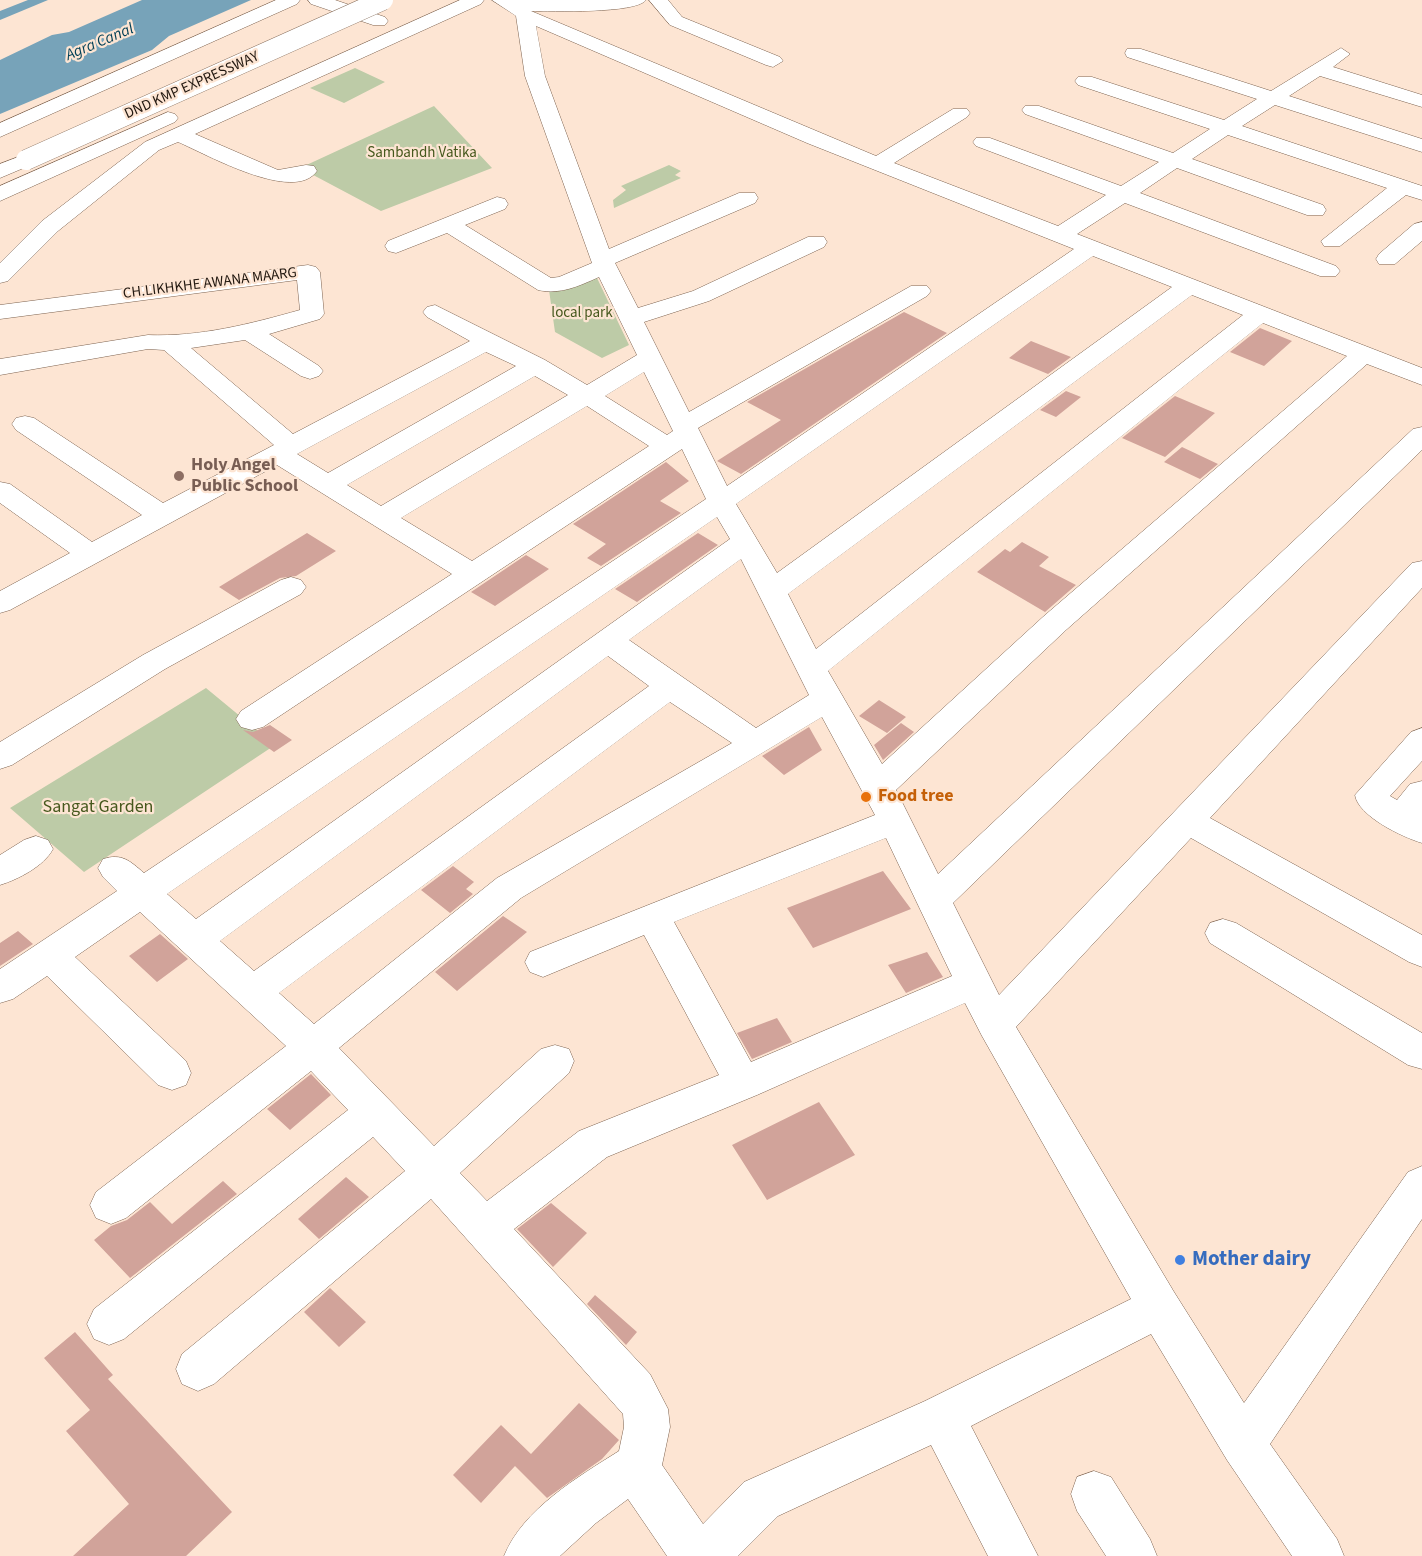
<!DOCTYPE html>
<html>
<head>
<meta charset="utf-8">
<style>
  body { margin:0 }
  canvas { display:block; background:#fde5d3 }
</style>
</head>
<body>
<canvas width="1422" height="1556"></canvas>
<script>
const g = document.querySelector('canvas').getContext('2d');
g.lineJoin = 'round';
function paint(path, color) { g.fillStyle = color; g.fill(path, 'evenodd'); }
function strokePath(path, color, width, dash) { g.strokeStyle = color; g.lineWidth = width; g.lineCap = dash ? 'butt' : 'round'; g.setLineDash(dash || []); g.stroke(path); }
function label(font, color, halo, rows, align = 'center') {
  g.font = font + ' "Source Sans 3",sans-serif'; g.lineWidth = 4.5; g.setLineDash([]); g.textBaseline = 'middle'; g.strokeStyle = halo; g.fillStyle = color; for (const [text, x, y, turn = 0] of rows) {
    g.save(); g.translate(x, y); g.rotate((+turn || 0) * Math.PI / 180); g.textAlign = isNaN(turn) ? turn : align; if (halo) g.strokeText(text, 0, 0); g.fillText(text, 0, 0); g.restore();
  }
}
const green = new Path2D(`
  M355,68l30,14 -41,21 -34,-15z
  M434,106l58,62 -111,43 -81,-43z
  M669,165l12,6 -6,4 6,3 -67,30 -1,-8 13,-10 -5,-4z
  M597,278l32,67 -27,13 -47,-26 -6,-42z
  M206,688l69,57 -191,127 -74,-64z`);
const water = new Path2D(`
  M142,0h109l-82,36 -17,14 -152,64v-54l52,-25 17,-3z`);
const canal = new Path2D(`
  M28,0h20l-48,20v-9z`);
const building = new Path2D(`
  M904,312l43,21 -206,141 -24,-13 64,-41 -34,-18z
  M1260,328l32,13 -28,25 -34,-14z
  M1031,341l40,16 -23,17 -39,-16z
  M1066,391l15,6 -25,20 -16,-7z
  M1175,396l40,17 -50,44 -43,-19z
  M1182,447l36,17 -18,15 -36,-17z
  M666,462l23,19 -29,20 21,12 -80,53 -14,-8 19,-14 -33,-20z
  M307,533l29,18 -40,25 -16,2 -41,22 -20,-13z
  M698,533l20,12 -81,57 -22,-13z
  M1022,542l27,15 -10,9 37,19 -31,27 -68,-40 28,-23 5,3z
  M526,555l23,14 -54,37 -24,-14z
  M879,700l27,17 -19,16 -28,-17z
  M901,723l13,9 -31,28 -9,-15z
  M270,725l22,15 -18,12 -31,-22 10,2z
  M809,727l13,23 -38,25 -22,-19z
  M453,866l21,16 -8,7 7,5 -23,19 -29,-23z
  M883,871l28,38 -98,39 -26,-40z
  M503,916l24,16 -70,59 -22,-19z
  M18,931l15,13 -33,22v-23z
  M160,934l28,25 -31,23 -28,-26z
  M927,952l16,25 -37,16 -18,-28z
  M777,1018l15,24 -40,17 -15,-26z
  M311,1074l20,21 -41,35 -23,-21z
  M819,1102l36,53 -88,45 -35,-55z
  M346,1177l23,20 -50,42 -21,-20z
  M223,1181l14,13 -107,84 -36,-38 17,-14 16,-6 23,-18 22,22z
  M551,1203l36,30 -34,34 -36,-38z
  M330,1288l36,34 -27,25 -35,-35z
  M595,1295l42,37 -11,13 -39,-41z
  M75,1332l38,43 -5,4 124,133 -46,44h-113l56,-52 -63,-73 24,-21 -46,-52z
  M579,1403l40,37 -17,19 -55,39 -32,-32 -34,37 -28,-28 48,-50 30,29z`);
const minor = new Path2D(`
  M276,0h24l-3,4 -297,133v-14z
  M308,0h27l50,17 3,4 -3,4h-12l-62,-21z
  M460,0h24l-3,4 -286,130 83,36 28,-5 8,1 3,5c-23,33 -111,-17 -139,-29l-19,8 -101,81 -50,50 -8,2v-20l42,-42 103,-79z
  M492,0h154c-10,14 -96,11 -115,11l345,145 77,-47h14l3,4 -3,4 -73,46 164,63 48,-31 -130,-49 -3,-4 3,-4h14l131,48 38,-24 -134,-48 -3,-4 3,-4h14l134,47 37,-24 -132,-44 -3,-4 3,-4h14l132,43 33,-21 -130,-42 -2,-4 2,-4h14l130,42 70,-43 9,6 -17,13 89,28v12l-102,-31 -31,20 133,43v13l-147,-47 -33,21 180,60v14l-16,-5 -66,51h-16l-3,-5 66,-53 -159,-53 -36,24 131,46 3,5 -3,5h-16l-130,-47 -37,25 196,73 4,5 -4,5h-16l-195,-73 -48,31 345,134v17l-55,-21 -301,266 -170,160 42,84 475,-445 9,-2v23l-469,453 46,92 413,-432 10,-2v27l-212,230 212,117v32l-13,-5 -218,-124 -175,189 158,265 70,111 164,-231 14,-6v53l-152,225 67,95 7,17h-52l-65,-96 -76,-126 -180,92 67,130h-50l-57,-111 -153,71 -40,40h-71l-39,-57 -32,24 -36,33h-56c19,-47 74,-79 115,-105l5,-24 -1,-13 -192,-215 -217,185 -16,7 -16,-7 -6,-15 6,-15 223,-183 -32,-34 -249,202 -15,6 -15,-6 -7,-15 7,-15 254,-199 -37,-39 -185,147 -15,6 -15,-6 -6,-13 6,-13 190,-146 -146,-134 -65,45 111,104 5,12 -5,12 -14,5 -14,-5 -111,-109 -34,23 -13,4v-34l117,-78 -14,-14 -5,-9 5,-9c19,-6 27,2 41,14l562,-374 -24,-50 -419,278 -11,3 -11,-3 -5,-8 5,-8 211,-137 -175,-109 -267,145 -10,3v-22l70,-38 -70,-50v-21l10,2 82,58 50,-27 -126,-85 -4,-6 4,-6 9,-2 9,2 129,85 111,-58 -110,-95 -16,-1 -148,26v-16l148,-24c52,2 102,-11 152,-25l-3,-30 -297,39v-14l308,-40 8,2 4,5 4,42 -4,5 -51,15 50,32 4,5 -4,5 -9,3 -9,-3 -56,-36 -54,8 102,86 177,-93 -43,-24 -4,-5 4,-5 8,-2 110,55 42,25 50,-30 -38,-78c-20,9 -39,18 -61,13l-91,-57 -51,20 -8,-2 -3,-5 3,-5 109,-44 8,2 3,5 -3,5 -40,16 86,53 8,-1 33,-14 -67,-187 -9,-60zM536,26l271,117 267,106 -347,237 -29,-58 229,-132 4,-5 -4,-5h-16l-222,126 -45,-90 65,-21 115,-54 3,-5 -3,-5h-16l-115,54 -55,17 -23,-45 140,-60 3,-5 -3,-5h-16l-130,56 -64,-173zM1093,256l79,31 -395,286 -41,-69zM1192,295l51,20 -427,334 -28,-55zM1263,323l84,33 -303,260 -162,148 -54,-93zM486,352l30,14 -188,107 -31,-19zM644,372l29,59 -6,4 -62,-39zM535,376l33,19 -187,111 -34,-21zM587,406l62,40 -177,115 -71,-43zM717,517l13,22 -534,380 -29,-25zM741,559l68,136 -53,33 -127,-88zM608,656l41,30 -395,285 -34,-30zM670,702l62,41 -235,135 -183,146 -35,-31zM822,717l53,98 -345,137 -5,10 5,10 13,5 101,-42 75,140 -140,56 -92,70 -27,-28 109,-100 5,-12 -5,-12 -14,-4 -14,4 -107,97 -95,-98 182,-150zM886,838l66,138 -201,86 -77,-140zM965,1003l17,33 149,263 -206,102 -181,81 -41,42 -41,-59 8,-38 -2,-18 -18,-35 -136,-145 93,-72 150,-62z
  M649,0h19l14,17 98,40 3,4 -10,6 -7,-2 -96,-40z
  M168,112l7,2 3,4 -3,4 -175,79v-15z
  M1422,222v19l-27,23h-16l-3,-5 3,-5 35,-30z
  M291,577l10,3 5,7 -5,7 -136,75 -153,96 -12,4v-27l143,-87 138,-75z
  M1422,728v33l-32,35 7,4 13,-16 12,-3v62c-20,-6 -64,-27 -67,-48l56,-63z
  M36,836l12,4 5,9c-9,17 -34,30 -53,36v-30l24,-15z
  M1223,919l13,4 186,110v36l-14,-4 -198,-122 -5,-10 5,-10z
  M1094,1471l17,6 39,62 7,17h-51l-29,-45 -6,-17 6,-17z`);
const highway = new Path2D(`
  M26,154l7,2 4,4 -4,4 -33,14v-14z`);
const highwayBridge = new Path2D(`
  M26,160l357,-160`);
const markers = [
  [179,476,6,"#8d6e63"],
  [866,797,6,"#e8710a"],
  [1180,1260,6,"#3f7fe0"]
];
const farStreetnames = [
  ["DND KMP EXPRESSWAY",192,86,-24],
  ["CH.LIKHKHE AWANA MAARG",210,284,-7]
];
const farParknames = [
  ["Sambandh Vatika",422,154],
  ["local park",582,314]
];
const farWaternames = [
  ["Agra Canal",100,43,-23]
];
const educationNames = [
  ["Holy Angel",191,466],
  ["Public School",191,487]
];
const foodNames = [
  ["Food tree",878,797]
];
const parkNames = [
  ["Sangat Garden",98,808]
];
const nearShopnames = [
  ["Mother dairy",1192,1260]
];
paint(green, '#bdcba7');
paint(water, '#77a3b9');
paint(canal, '#77a3b9');
paint(building, '#d1a39a');
strokePath(minor, '#7d6350', 1);
strokePath(highway, '#7d6350', 1);
paint(minor, '#fff');
paint(highway, '#fff');
strokePath(highwayBridge, '#7d6350', 21, []);
strokePath(highwayBridge, '#fff', 20);
for (const [x, y, r, color] of markers) { const dot = new Path2D(); dot.arc(x, y, r, 0, 2 * Math.PI); g.fillStyle = color; g.fill(dot); strokePath(dot, '#fde5d3', 2); }
label('15px', '#221810', '#fde5d3', farStreetnames);
label('15px', '#46581d', '#fde5d3', farParknames);
label('italic 16px', '#003f56', '#fde5d3', farWaternames);
label('bold 18px', '#785e54', '#fde5d3', educationNames, 'left');
label('bold 18px', '#c56008', '#fde5d3', foodNames, 'left');
label('18px', '#46581d', '#fde5d3', parkNames);
label('bold 21px', '#366cbe', '#fde5d3', nearShopnames, 'left');
</script>
</body>
</html>
